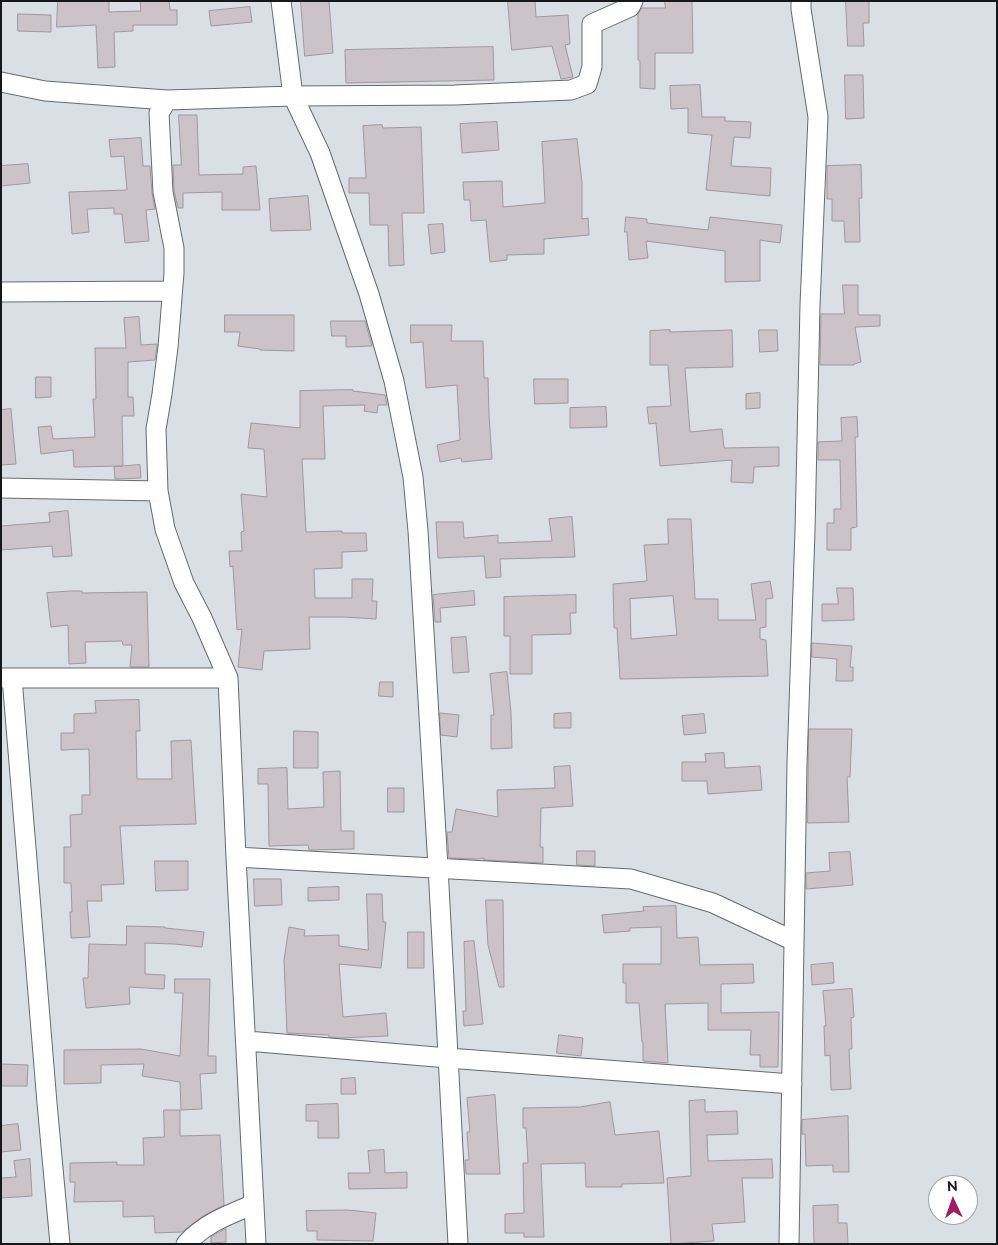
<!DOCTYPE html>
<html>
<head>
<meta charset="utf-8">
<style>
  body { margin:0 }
  #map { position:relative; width:998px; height:1245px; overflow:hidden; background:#d9dfe5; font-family:Raleway,sans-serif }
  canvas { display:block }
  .frame { position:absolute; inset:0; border:2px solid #16181a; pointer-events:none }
  .north { position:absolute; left:928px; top:1175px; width:50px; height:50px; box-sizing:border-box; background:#fff; border:1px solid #a2a3a3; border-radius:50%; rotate:357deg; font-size:14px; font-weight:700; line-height:20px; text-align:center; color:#16181a }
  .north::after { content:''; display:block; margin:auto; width:18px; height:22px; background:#a31962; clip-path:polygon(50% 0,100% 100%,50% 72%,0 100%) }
</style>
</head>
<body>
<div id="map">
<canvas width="998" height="1245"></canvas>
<div class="frame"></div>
<div class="north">N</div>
</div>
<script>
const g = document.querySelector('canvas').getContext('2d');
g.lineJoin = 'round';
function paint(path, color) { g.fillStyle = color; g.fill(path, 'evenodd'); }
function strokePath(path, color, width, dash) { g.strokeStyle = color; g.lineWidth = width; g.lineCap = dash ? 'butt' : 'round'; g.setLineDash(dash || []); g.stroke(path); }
const building = new Path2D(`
  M58,1h51v11l32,-1 -1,-10h29l1,9h7v15h-44v6l-19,1 1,35 -17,1 -2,-43 -39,2z
  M301,1h28l4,52 -28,3z
  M508,1h27l1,16 32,-2 2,29 -5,1 8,32 -12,2 -9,-33 -40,4z
  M665,1h27l1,52h-38v36l-15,-1v-27l-2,-1v-46l4,-6h23z
  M846,1h23v22h-6l1,23h-16z
  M250,7l2,15 -41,4 -2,-15z
  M18,14l33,1v17l-33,-1z
  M493,47l1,33 -148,3 -1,-33z
  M845,75h18l1,43 -18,1z
  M700,85l2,32h23v4l26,1 -1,16 -16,-1 -3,29 40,2 -1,28 -64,-6 6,-55 -24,-2v-25l-17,1 -1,-23z
  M179,115h18l2,60 44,-1v-7l13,-1 4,44h-38v-18l-39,1v15h-5l-4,-17 -1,-26h8z
  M497,122l2,28 -37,3 -2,-29z
  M382,125l1,3 38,-1 3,86h-22l2,52 -15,1 -1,-41h-18l-1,-32h-20v-15h17l-3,-52z
  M141,138l2,28h7l2,27 3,16 -9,1 3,31 -24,2 -3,-29h-8v-6l-27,1 2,23 -17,2 -3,-42 58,-2 -3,-34 -13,1 -2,-17z
  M577,139l5,44v36l6,-1 1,17 -45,4v15l-37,1v5l-17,2 -4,-42 -15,1 -1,-21h-6l-1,-18 39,-1 1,26 42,-4 -3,-61z
  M28,164l2,19 -29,3v-20z
  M861,165l1,33h-3l1,44h-15l-1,-21h-12v-22h-5v-33z
  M308,196l3,34 -40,1 -2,-32z
  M626,217l21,2v4l61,7 2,-13 72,8 -2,18 -20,-3v41l-35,1v-31l-79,-10 2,17 -19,2 -2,-28h-2z
  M443,224l2,28 -14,2 -3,-29z
  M843,285h15v28l1,2h21v11l-25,1 6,35 -7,2v1h-34l1,-51h23z
  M225,315h69v36l-34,-1v-1l-22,-3 2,-14h-15z
  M139,317l2,28 16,-1v2l-2,14 -27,2v35h5l1,19h-12l1,50 -49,1 -1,-17 -32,4 -3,-27 13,-1 2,13 42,-2 -2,-38h3l-1,-51h31l-2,-30z
  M331,321h34l7,25 -26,1v-11h-14z
  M411,325h41l-1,16h32l1,37h4l1,37 3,44 -30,3 -1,-4 -21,4 -3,-17 23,-5 -3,-55 -31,3 -3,-46 -12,1z
  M670,330v2l62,-2 1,37 -48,1 5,64 32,-3 2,19 55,-1v19l-25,1 -1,16 -22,-1 1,-22 -72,6 -4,-43 -7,1 -2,-17 24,-1 -3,-41h-18v-34z
  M759,330h18l1,21 -18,1z
  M36,377h15v20l-15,1z
  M534,379h34v24l-33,1z
  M353,390v1l32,4 2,10h-9l-1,8 -13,-2 1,-6 -42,1 2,53h-23l4,73 36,-1v2h24l1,18 -25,1v16l-28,1 1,29h37v-19h21l-1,22h5l-1,18 -32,-2h-35l1,32 -46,2 -2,19 -24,-3 4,-38 -5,1 -4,-64 -3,1 -1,-16h13l-1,-19 3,-1 -3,-37 26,3 -3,-48 -16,-1 3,-25 49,5v-37z
  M760,393v15l-14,1v-15z
  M606,407l1,20 -37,1v-20z
  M11,409l5,55 -15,1v-55z
  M857,417l1,20h-3l2,90 -6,1v22h-24v-27h7v-14h7l-1,-49h-22v-18l24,-1 -1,-23z
  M140,465l1,13 -26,1 -1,-12z
  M68,511l4,45 -19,1 -1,-11 -51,4v-24l49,-4 -1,-9z
  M572,517l3,40 -75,2 1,18 -15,1 -2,-22 -46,2 -2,-36h27l1,16 34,-3v8l54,-2 -3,-22z
  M668,519h23l4,80h23v21h38l-5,-36 19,-3 3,17 -7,1v28l-6,1v11l6,1 2,36 -148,3 -3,-51h-3l-1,-44 34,-3 -3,-36 24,-1zM673,596l4,39 -46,4 -1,-40z
  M837,588h16l1,32 -32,1v-17h16z
  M70,591h12v2l65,-1 2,75h-19l2,-22h-9l-1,-4 -37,1 1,21 -17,1 -1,-39 -17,2 -4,-34z
  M474,591l1,14 -35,3 1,14h-6l-2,-27z
  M576,595v18h-6l1,21 -39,1v39h-22v-38h-6v-39z
  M466,637l3,35 -16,1 -2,-35z
  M812,643l40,3 -2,21h3v14h-17l1,-22 -25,-2z
  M507,672l4,41 1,35 -21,1v-34h3l-4,-41z
  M380,682h13v15l-14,-1z
  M139,700l1,31h-4l1,48h35l-1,-38 20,-1 5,84 -76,2 4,58 -23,1 1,16h-15l3,36 -19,1 -1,-26h2l-1,-29h-7v-36h7l-1,-32 12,-1v-19h8l-1,-46 -28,1v-17h13v-19l22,-1 -1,-12z
  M440,713l19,2 -2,22 -16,-2z
  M571,713v15h-17v-14z
  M704,714l2,19 -22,2 -2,-19z
  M809,729h43l-2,48h-3l2,45 -41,1z
  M294,731l24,1v36h-24z
  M724,753l1,15 35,-2 2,24 -54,4 -1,-13h-25v-19h24l-1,-8z
  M570,766l3,40 -32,2 -1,39h3v16l-59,-3v-2l-6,1 -29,-1 -2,-26h5l4,-23 42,8 -1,-27 58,-2 -1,-21z
  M287,768l1,41 36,-2 -1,-35 17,-1 1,60h13v18l-41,1h-4l-1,-5 -39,1 -1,-62h-10v-15z
  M388,788h16v24h-16z
  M577,851h18v15l-18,-1z
  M850,852l3,33 -47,4v-16l24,-2 -1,-18z
  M155,861h33v29l-32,1z
  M254,879h27l1,26 -27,1z
  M339,887v13l-31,1v-13z
  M367,894h15l1,28h3l-5,46 -42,-4 4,53 43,-4 2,23 -48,2 -11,-1v-2l-42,-2 -3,-73 5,-33 16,3 -1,6 35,-1v11l29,4z
  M486,900h17l1,87h-5l-11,-42z
  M676,906l1,32 21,-1 2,28 53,-1 1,19 -33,1v29l58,-1 -1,55h-18v-12h-10l1,-25h-43v-27l-43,1 3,59 -25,-2v-19h-1l-3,-39h-13v-20h-3v-19h38v-37l-31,1v3l-26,2 -2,-18 42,-4 -1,-4z
  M127,926l38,1v1l39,4 -2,15 -28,-3 -29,-1v31l20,1 -1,14 -35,-2 1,17 -44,4 -3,-30h5l1,-34 37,1z
  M408,932h16v36h-16z
  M474,941l9,83 -19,2 -1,-15h3l-2,-69z
  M833,963l1,20 -22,2 -1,-20z
  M175,979h35l-2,77h8v17l-16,1 2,35 -21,1 -1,-28 -38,-6 2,-12 -43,1v18l-37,1v-34l77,-1 39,7 3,-63h-8z
  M852,989l2,28 -3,1 1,31h-3l2,40 -20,1 -1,-35 -5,1 -1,-30h2l-3,-35z
  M559,1035l24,3 -2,18 -24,-3z
  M1,1064l27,1 -1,21h-26z
  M355,1078l1,16h-15v-15z
  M495,1095l5,79h-34l-1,-14h4l-2,-28h3l-3,-34z
  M705,1100v12l32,-1 1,23 -31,1 1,26 64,-2 1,19h-31l3,44 -33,2 2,17 -43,3 -4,-66 24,-2 -2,-75z
  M610,1102l5,33 44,-4 5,52 -42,1v3h-36l-1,-24 -44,1 3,73h-20v-4h-19v-19l19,-1 -1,-50h5l-2,-35h-3v-20l57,-1z
  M338,1104l1,34h-21v-17h-12v-16z
  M164,1110h16v26l40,-1 4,70 -21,11 -21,16 -27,1 -1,-17 -31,1v-16l-49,1 1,-20h-5v-19l47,-1v3h27l-1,-27 21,-1z
  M848,1116l1,56h-16v-7l-27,1 -1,-32h-3v-14z
  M18,1124l3,26 -20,2v-26z
  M384,1150l1,23 22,-1v16l-58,1 -1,-16h22l-2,-22z
  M30,1159l2,37 -31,2v-20l15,-1 -2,-16z
  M838,1205v18h9l1,21h-34l-1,-38z
  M348,1210l28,3 -3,28 -56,-1v-9h-10l-1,-20z
  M226,1229v13l-15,1v-6z`);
const minor = new Path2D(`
  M281,1l12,95 27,57 49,141 25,87 19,96 5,54 20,336 20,377
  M1,82l44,9 122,9 126,-4 162,-1 116,-5 16,-6 5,-17v-43l38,-17 3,-6
  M167,100l-8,13 4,79 11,56v25l-6,74 -6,47 -6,35 2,62 7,38 19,54 18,35 26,60 8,179 20,387
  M1,292l171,-1
  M1,488l157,3
  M1,678h227
  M12,678l35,425 13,141
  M236,857l395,22 82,24 81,38
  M247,1041l201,17 344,26
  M186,1244c19,-21 42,-29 68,-40
  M789,1244l8,-481 8,-232 5,-226 8,-188 -17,-108v-8`);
paint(building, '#cbc3c8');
strokePath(building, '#9e979c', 1);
strokePath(minor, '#666b70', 21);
strokePath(minor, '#fff', 19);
</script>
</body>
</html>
